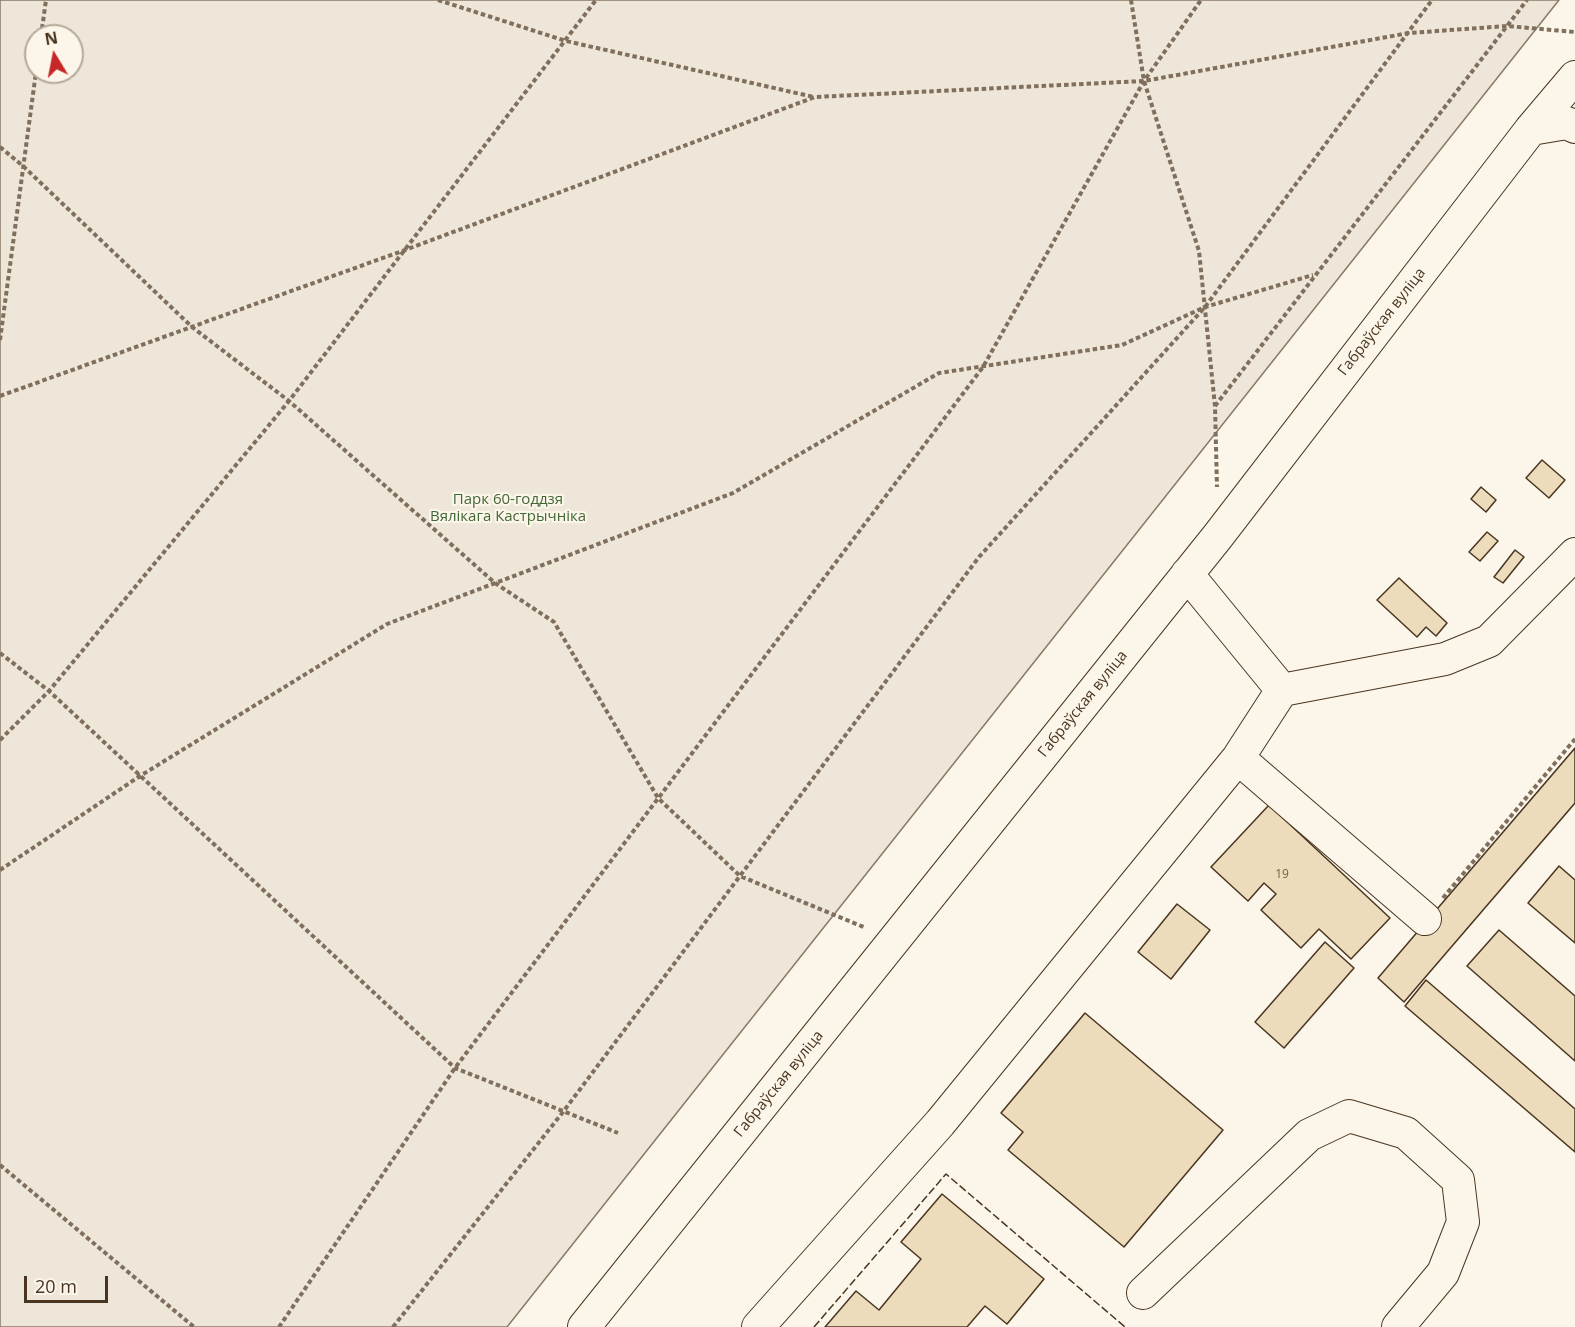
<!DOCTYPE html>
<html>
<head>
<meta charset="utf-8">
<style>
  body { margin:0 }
  #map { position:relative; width:1575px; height:1327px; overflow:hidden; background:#fbf6e9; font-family:"Open Sans",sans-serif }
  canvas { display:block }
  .north { position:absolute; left:24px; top:24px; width:60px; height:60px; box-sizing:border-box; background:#fbf6e9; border:2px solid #b4a999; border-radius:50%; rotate:350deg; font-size:16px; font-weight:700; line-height:24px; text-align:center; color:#4a3520 }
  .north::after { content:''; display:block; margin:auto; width:21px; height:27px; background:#c62828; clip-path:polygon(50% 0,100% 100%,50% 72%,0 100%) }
  .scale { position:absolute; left:24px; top:1276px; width:84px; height:27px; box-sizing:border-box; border:3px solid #4a3520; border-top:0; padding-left:8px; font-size:18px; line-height:21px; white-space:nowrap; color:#4a3520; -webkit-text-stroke:4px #fbf6e9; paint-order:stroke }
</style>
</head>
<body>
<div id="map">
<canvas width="1575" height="1327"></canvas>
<div class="north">N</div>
<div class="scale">20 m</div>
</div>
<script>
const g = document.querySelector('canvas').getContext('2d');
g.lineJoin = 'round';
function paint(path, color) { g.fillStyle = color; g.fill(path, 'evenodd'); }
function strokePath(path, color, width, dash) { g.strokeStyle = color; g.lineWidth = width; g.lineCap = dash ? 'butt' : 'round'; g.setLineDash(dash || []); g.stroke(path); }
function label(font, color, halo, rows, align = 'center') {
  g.font = font + ' "Open Sans",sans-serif'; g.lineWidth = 4.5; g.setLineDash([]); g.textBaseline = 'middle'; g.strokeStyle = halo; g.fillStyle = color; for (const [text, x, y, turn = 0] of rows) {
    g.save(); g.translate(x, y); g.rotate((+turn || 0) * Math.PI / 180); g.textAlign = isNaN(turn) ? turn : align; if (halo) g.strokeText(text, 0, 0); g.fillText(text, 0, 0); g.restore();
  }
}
const green = new Path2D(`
  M0,0h1559l-1052,1327h-507zM36,36h36v36h-36z`);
const building = new Path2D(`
  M1542,460l23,20 -16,18 -23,-20z
  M1481,487l15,13 -10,12 -15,-13z
  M1487,532l11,9 -18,20 -11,-9z
  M1515,550l9,7 -21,26 -9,-6z
  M1399,578l48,45 -11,13 -10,-9 -9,10 -40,-37z
  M1575,748v55l-171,199 -26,-24z
  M1269,805l121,113 -39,41 -32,-30 -18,19 -40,-38 15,-16 -12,-11 -16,18 -37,-34z
  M1559,866l16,14v63l-47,-40z
  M1177,904l33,26 -39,49 -33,-27z
  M1499,930l76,66v65l-108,-95z
  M1325,942l29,26 -70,80 -29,-26z
  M1426,980l149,129v43l-170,-146z
  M1085,1013l138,117 -99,117 -116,-97 15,-18 -22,-19z
  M942,1194l102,85 -37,45 -22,-18 -18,21h-142l31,-36 23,19 42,-51 -20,-17z`);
const path = new Path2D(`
  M438,0l128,41 248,56
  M1131,0l13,81 55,170 16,155 2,81
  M41,36l5,-36
  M0,147l23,19 169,161 97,74 206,182 59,39 104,176 82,78 126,52
  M0,340l36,-268
  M0,396l405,-146 410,-153 329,-16 265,-48 98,-7 68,6
  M1215,406l312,-406
  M0,653l49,38 406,377 163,65
  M0,740l49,-49 240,-290 307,-401
  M0,870l140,-94 247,-152 346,-131 206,-120 183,-28 83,-38 108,-32
  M1443,898l132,-159
  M0,1165l194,162
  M279,1327l176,-259 528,-701 161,-286 57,-81
  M393,1327l170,-215 416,-555 226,-250 227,-307`);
const minor = new Path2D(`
  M1531,129l36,-6 8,4
  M1282,690l163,-31 44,-18 86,-87
  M1238,758l187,161
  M1143,1293l166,-158 40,-19 57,17 52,47 5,42 -20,51 -45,54
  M584,1327l634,-791 313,-407 44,-52
  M758,1327l182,-204 298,-365 44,-68 -95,-116`);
const fence = new Path2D(`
  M814,1327l132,-153 179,153`);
const numberNames = [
  ["19",1282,875]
];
const streetNames = [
  ["Габраўская вуліца",1382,322,-52],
  ["Габраўская вуліца",1083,704,-51],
  ["Габраўская вуліца",779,1084,-51]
];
const parkNames = [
  ["Парк 60-годдзя",508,500],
  ["Вялікага Кастрычніка",508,517]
];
paint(green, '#ede6d9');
strokePath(green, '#887966', 1.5);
paint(building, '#ecdcbc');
strokePath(building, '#4a3520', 1.5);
strokePath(minor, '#4a3520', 34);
strokePath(path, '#7f6f5c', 4, [4.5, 3]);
strokePath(minor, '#fbf6e9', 32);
strokePath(fence, '#4a3520', 1.5, [8, 3]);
label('12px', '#725f47', null, numberNames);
label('15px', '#4a3520', '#fbf6e9', streetNames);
label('15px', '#436837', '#fbf6e9', parkNames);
</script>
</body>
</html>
